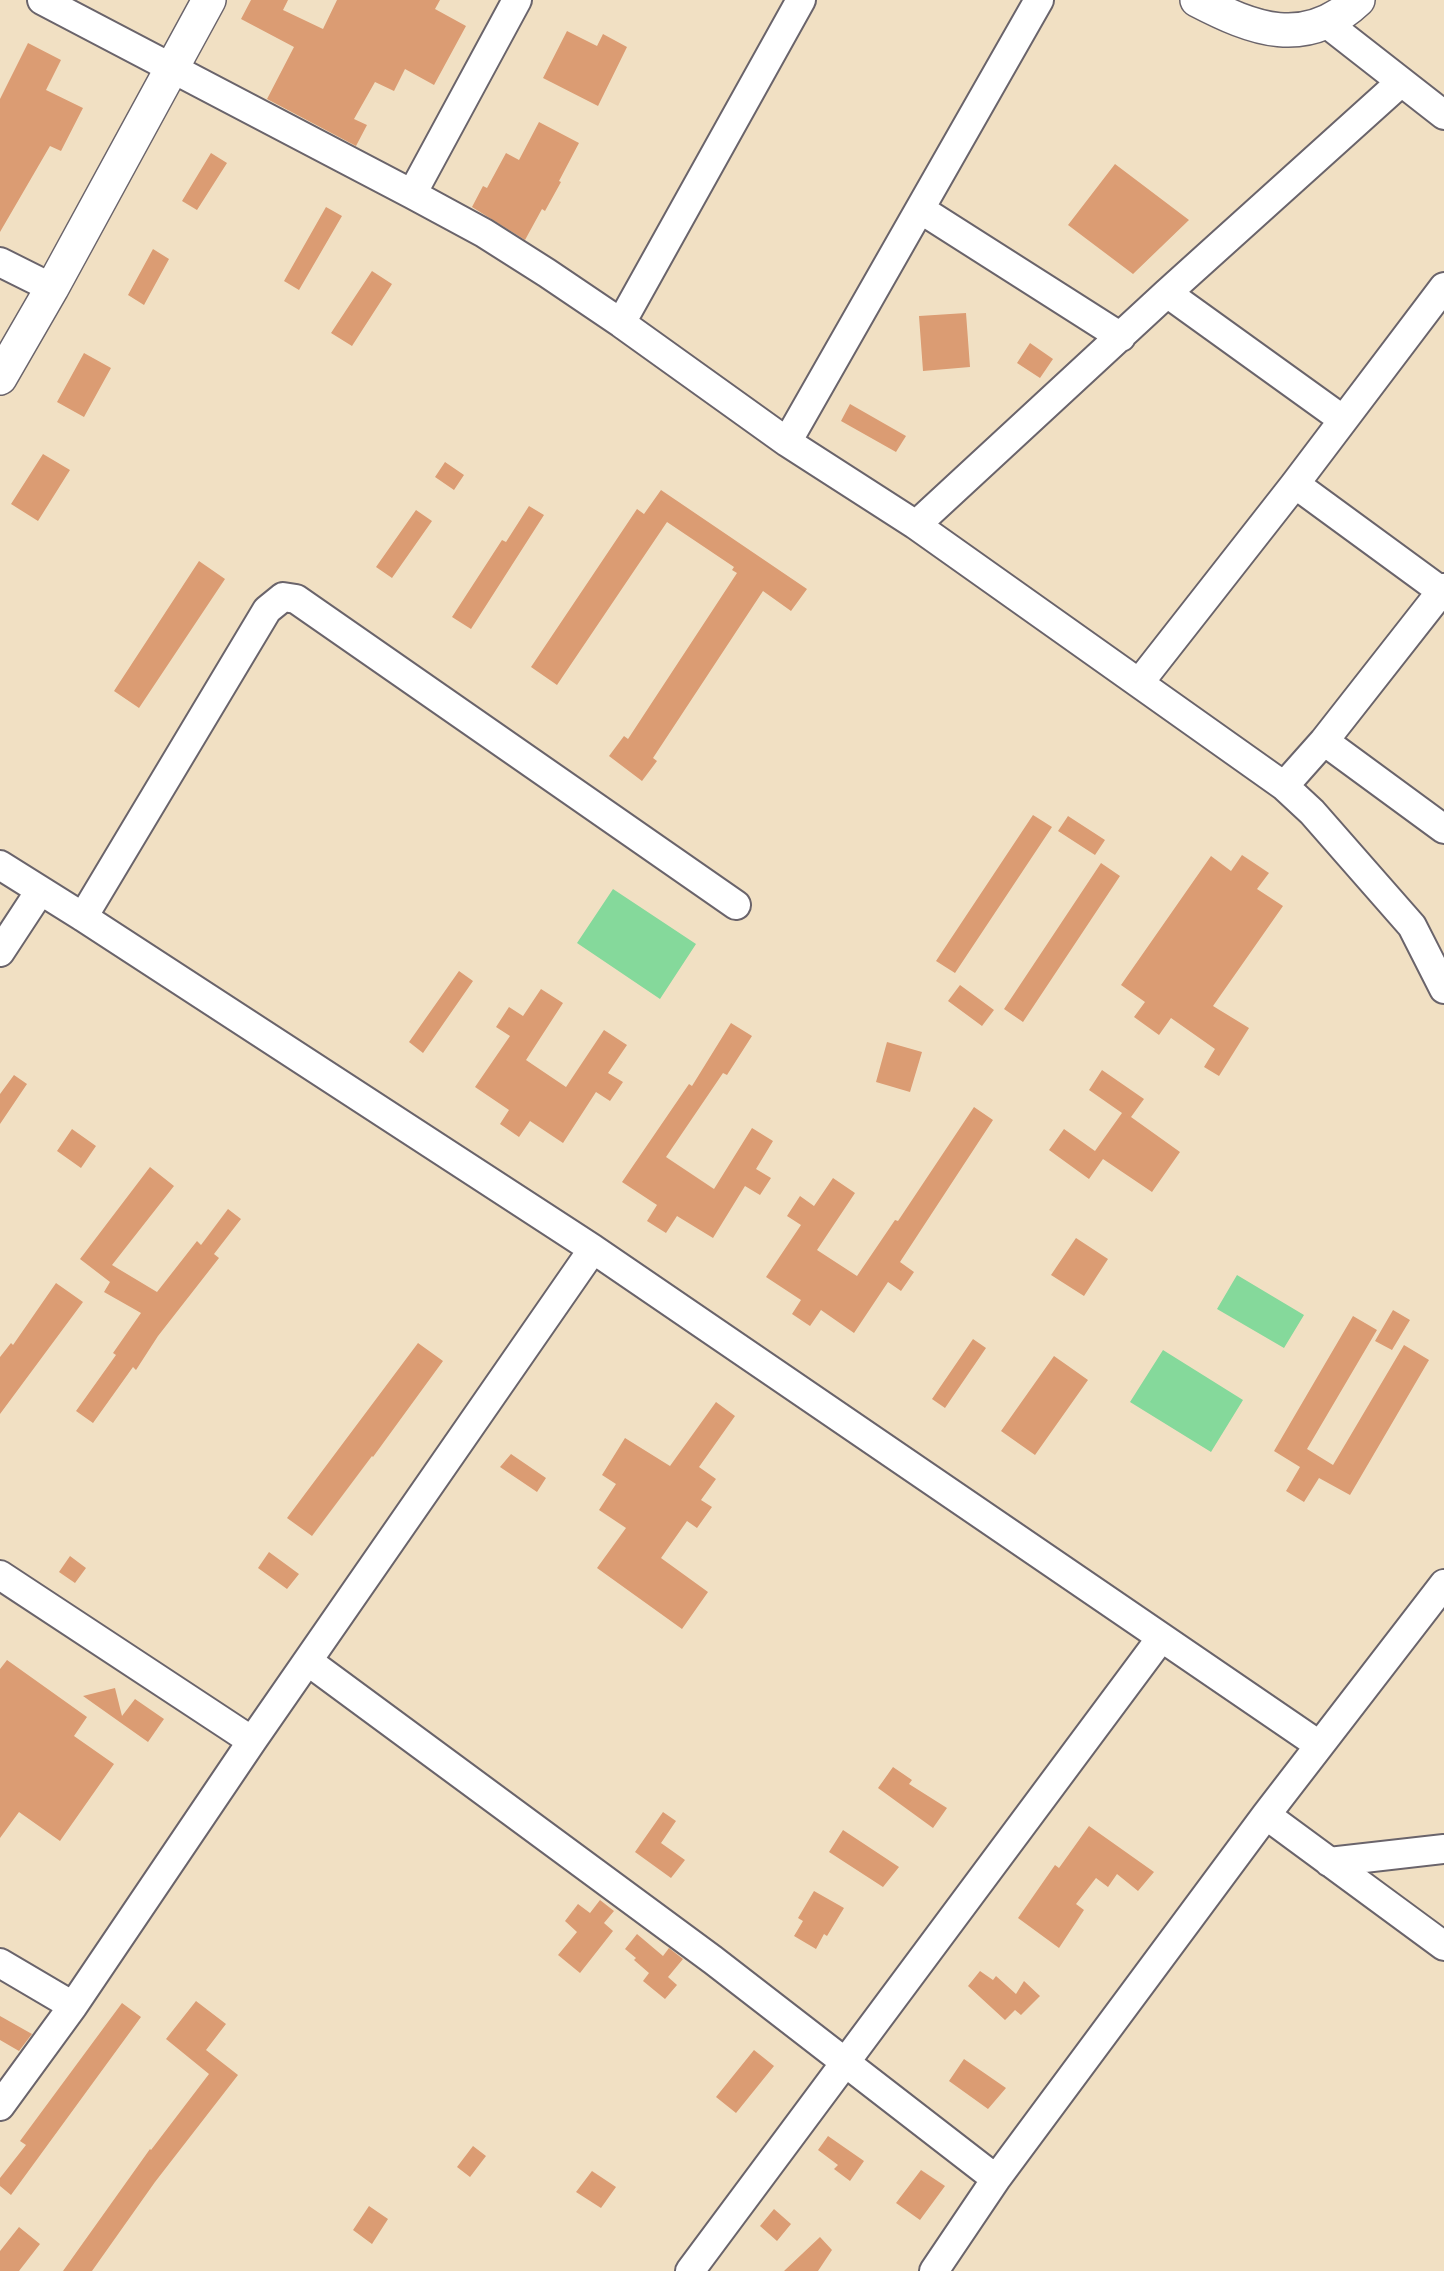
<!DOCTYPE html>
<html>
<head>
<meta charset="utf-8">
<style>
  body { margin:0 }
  canvas { display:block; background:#f1e0c3 }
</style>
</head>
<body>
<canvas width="1444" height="2271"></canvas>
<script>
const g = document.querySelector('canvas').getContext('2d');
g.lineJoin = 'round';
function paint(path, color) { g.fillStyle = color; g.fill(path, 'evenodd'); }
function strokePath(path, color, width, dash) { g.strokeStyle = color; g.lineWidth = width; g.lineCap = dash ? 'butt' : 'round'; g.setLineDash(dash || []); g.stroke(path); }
const green = new Path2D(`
  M613,889l83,55 -36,55 -83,-56z
  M1237,1275l67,40 -20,33 -67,-39z
  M1163,1350l80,50 -32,52 -81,-50z`);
const building = new Path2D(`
  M251,0h37l-5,10 40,19 14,-29h103l-5,9 31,17 -32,59 -29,-16 -11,22 -19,-9 -21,37 13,6 -11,21 -89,-47 27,-52 -53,-28z
  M567,31l30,15 6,-12 24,13 -29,59 -55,-28z
  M28,43l33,17 -15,30 37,18 -22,43 -11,-5 -50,86v-133z
  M539,122l40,21 -20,38 2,1 -16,29 -3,-2 -17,31 -53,-33 11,-21 4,2 19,-35 13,7z
  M211,153l16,10 -30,47 -15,-9z
  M1115,164l74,56 -56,54 -65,-49z
  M326,207l16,9 -43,74 -15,-9z
  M153,249l16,10 -25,46 -16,-10z
  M372,271l20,13 -40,62 -21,-13z
  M966,313l4,54 -47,4 -4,-55z
  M1030,343l23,16 -13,19 -23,-15z
  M84,353l27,15 -27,49 -27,-15z
  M850,404l56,32 -10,16 -55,-31z
  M43,454l27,16 -32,51 -27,-17z
  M445,462l19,13 -10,15 -19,-13z
  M661,490l146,99 -16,22 -28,-20 -110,167 4,3 -15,20 -33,-25 15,-20 4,3 109,-166 -5,-3 2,-3 -67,-45 -110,163 -26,-18 106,-158 7,5z
  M529,506l15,9 -73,114 -19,-12 50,-77 4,2z
  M416,510l16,11 -40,57 -16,-11z
  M199,561l26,18 -86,129 -25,-17z
  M1033,815l19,12 -97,146 -19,-12z
  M1068,816l37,24 -10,15 -37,-24z
  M1242,855l27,18 -12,16 26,17 -70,100 36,22 -30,48 -15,-9 11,-18 -44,-31 -12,17 -25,-18 11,-15 -24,-17 90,-129 20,15z
  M1101,863l19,13 -97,146 -19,-13z
  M459,971l14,10 -50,72 -14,-11z
  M960,985l34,25 -12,16 -34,-25z
  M541,989l22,14 -37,57 40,27 38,-57 23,15 -19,28 15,9 -13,19 -14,-9 -33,51 -33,-22 -11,16 -19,-13 9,-14 -34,-23 35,-51 -14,-9 13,-20 14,9z
  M731,1023l21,13 -25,39 -4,-2 -57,84 48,32 38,-61 21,13 -17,28 15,9 -11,17 -15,-9 -32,52 -36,-22 -11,17 -19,-12 10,-16 -35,-23 67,-98 3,2z
  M887,1042l35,10 -12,40 -34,-10z
  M1102,1070l42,29 -13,18 49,35 -28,40 -49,-33 -14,20 -40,-29 15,-21 31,22 27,-38 -33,-23z
  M14,1075l13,9 -27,40v-30z
  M974,1107l19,13 -93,142 14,10 -13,19 -13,-9 -34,51 -33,-23 -11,16 -18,-12 9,-14 -35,-23 35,-52 -14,-9 13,-20 14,10 19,-28 22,15 -38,57 40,26 38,-56 3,1z
  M72,1129l24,17 -15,22 -24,-17z
  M150,1167l24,19 -62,79 45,27 40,-51 4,4 27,-36 13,10 -27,35 5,4 -61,78 -22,34 -3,-3 -40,56 -17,-12 40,-56 -3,-2 28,-40 -37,-21 6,-10 -30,-23z
  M1076,1238l32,21 -24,37 -33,-21z
  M56,1283l27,19 -83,112v-57l11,-14 2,2z
  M1393,1310l17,10 -18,30 -17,-9z
  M1353,1316l24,14 -70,119 26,16 71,-120 25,15 -79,135 -31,-17 -15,24 -18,-11 14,-24 -26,-16z
  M973,1339l13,9 -41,60 -13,-9z
  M418,1343l25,18 -70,96 -1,-1 -60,80 -25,-18z
  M1054,1356l34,24 -53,75 -34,-24z
  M716,1402l19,14 -36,51 17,12 -15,21 11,7 -15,21 -10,-7 -26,37 47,34 -26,37 -85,-61 29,-40 -27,-18 17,-26 -14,-9 23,-37 45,28z
  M511,1454l35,24 -9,14 -37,-25z
  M269,1552l30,22 -12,15 -29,-21z
  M70,1556l16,12 -11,15 -16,-11z
  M7,1660l80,57 -13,19 40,28 -54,77 -41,-29 -19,26v-169z
  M115,1688l7,28 13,-17 29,20 -16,23 -65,-46z
  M893,1767l19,13 -3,4 38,24 -14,20 -55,-40z
  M663,1812l13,9 -15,22 24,17 -14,18 -36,-26z
  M1089,1826l65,46 -16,19 -21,-17 -9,13 -12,-9 -20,26 8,6 -25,38 -41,-30 37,-53 4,3z
  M843,1830l56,37 -16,20 -54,-35z
  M814,1891l30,17 -17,28 -3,-2 -8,15 -22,-13 9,-15 -5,-3z
  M600,1900l14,11 -10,12 9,8 -33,42 -22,-18 19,-23 -12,-11 13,-17 12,9z
  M637,1934l26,22 6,-8 14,11 -15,18 9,8 -12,14 -22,-18 6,-8 -15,-13 2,-2 -11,-9z
  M980,1971l13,9 3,-4 20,18 8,-13 16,15 -19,19 -6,-5 -10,10 -37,-34z
  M196,2001l30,23 -20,26 32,25 -83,107 -63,89h-29l87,-122 1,1 58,-76 -43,-35z
  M122,2003l19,14 -130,178 -11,-9v-8l26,-33 -6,-4z
  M0,2016l32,18 -13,17 -19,-11z
  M754,2050l20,16 -38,47 -20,-16z
  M964,2059l42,29 -18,21 -39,-28z
  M828,2136l36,25 -14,20 -16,-12 4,-4 -20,-15z
  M473,2146l13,10 -16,21 -13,-10z
  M921,2170l24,16 -25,34 -24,-17z
  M592,2171l24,16 -15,21 -25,-16z
  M369,2206l19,13 -16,25 -19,-14z
  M774,2209l17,15 -14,17 -17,-15z
  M19,2227l21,17 -21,27h-19v-20z
  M820,2237l12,13 -14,21h-34z`);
const minor = new Path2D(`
  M42,0l370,194 72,39 63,40 74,50 166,119 129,83 368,261 28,26 100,114 32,63
  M1325,22l119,93
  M412,194l105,-194
  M920,209l201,128
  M0,262l52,26
  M1167,293l175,126
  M621,323l180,-323
  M787,442l252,-442
  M1295,484l149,109
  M916,525l251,-232 234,-211
  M1139,683l156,-199 149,-197
  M1324,741l120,88
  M1284,786l40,-45 120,-153
  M0,865l83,52 510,332 726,496
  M83,917l184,-307 16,-13 13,2 440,306
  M0,952l40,-61
  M0,1575l252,166
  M309,1662l404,298 283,219
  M1266,1815l178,131
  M1329,1862l115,-13
  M0,1963l73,43
  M0,2106l73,-100 179,-265 341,-492
  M690,2271l471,-633
  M934,2271l62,-92 270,-364 178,-231`);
const major = new Path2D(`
  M1197,0c56,29 108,50 161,0
  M0,378l52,-90 157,-288`);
paint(green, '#85d99b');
paint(building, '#db9c73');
strokePath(minor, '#6a646b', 32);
strokePath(major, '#6a646b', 36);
strokePath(minor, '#fff', 28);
strokePath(major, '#fff', 33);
</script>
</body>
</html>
